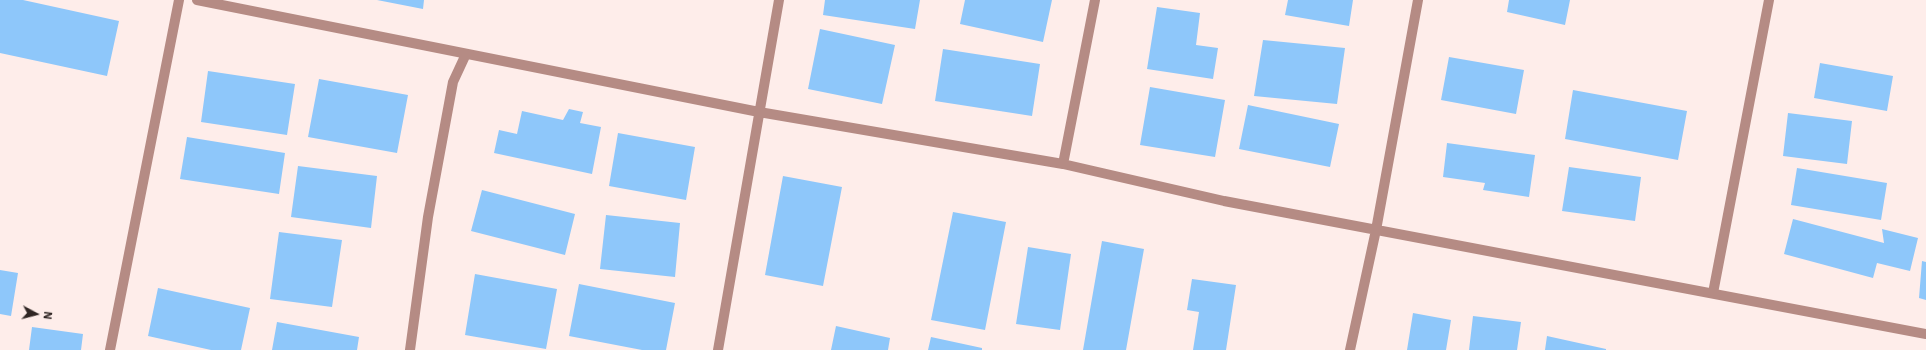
<!DOCTYPE html>
<html>
<head>
<meta charset="utf-8">
<style>
  body { margin:0 }
  #map { position:relative; width:1926px; height:350px; overflow:hidden; background:#feedea; font-family:"IBM Plex Sans",sans-serif }
  canvas { display:block }
  .north { position:absolute; left:16px; top:294px; width:40px; height:40px; -webkit-text-stroke:3px #feedea; paint-order:stroke; rotate:97deg; font-size:11px; font-weight:700; line-height:16px; text-align:center; color:#302624 }
  .north::after { content:''; display:block; margin:auto; width:14px; height:18px; background:#302624; clip-path:polygon(50% 0,100% 100%,50% 72%,0 100%) }
</style>
</head>
<body>
<div id="map">
<canvas width="1926" height="350"></canvas>
<div class="north">N</div>
</div>
<script>
const g = document.querySelector('canvas').getContext('2d');
g.lineJoin = 'round';
function paint(path, color) { g.fillStyle = color; g.fill(path, 'evenodd'); }
function strokePath(path, color, width, dash) { g.strokeStyle = color; g.lineWidth = width; g.lineCap = dash ? 'butt' : 'round'; g.setLineDash(dash || []); g.stroke(path); }
const building = new Path2D(`
  M0,0h23l96,21 -12,55 -107,-23z
  M377,0h47l-1,9z
  M825,0h95l-5,29 -92,-14z
  M965,0h87l-9,42 -83,-18z
  M1288,0h65l-4,26 -64,-11z
  M1509,0h61l-5,25 -58,-13z
  M1157,7l43,6 -4,32 22,3 -5,31 -66,-10z
  M820,29l75,16 -13,59 -74,-15z
  M1263,40l82,8 -8,56 -83,-8z
  M943,49l97,15 -8,52 -97,-15z
  M1449,57l75,13 -8,44 -75,-14z
  M1820,63l73,13 -6,35 -73,-13z
  M208,71l87,13 -8,51 -86,-13z
  M319,79l89,16 -11,58 -89,-16z
  M1150,87l75,13 -10,57 -75,-12z
  M1573,90l114,21 -9,49 -113,-21z
  M1248,105l91,19 -9,43 -91,-18z
  M569,109l14,3 -3,11 21,4 -9,47 -98,-21 5,-23 18,4 5,-23 41,9z
  M1788,113l64,8 -5,43 -64,-8z
  M618,133l77,14 -9,53 -77,-14z
  M187,137l98,16 -6,41 -99,-15z
  M1447,143l88,12 -6,42 -46,-7 2,-7 -42,-6z
  M298,166l79,10 -6,52 -80,-11z
  M1569,167l72,10 -6,44 -73,-10z
  M1797,168l90,15 -6,37 -90,-15z
  M783,176l59,11 -19,99 -58,-11z
  M482,190l93,24 -10,41 -94,-24z
  M953,212l53,10 -21,108 -54,-10z
  M606,215l74,8 -5,54 -75,-8z
  M1793,219l91,24 -2,-14 36,9 -8,33 -33,-8 -4,15 -89,-24z
  M279,232l63,8 -10,67 -62,-8z
  M1102,241l42,8 -18,101h-43z
  M1028,247l43,7 -11,76 -44,-6z
  M1922,261l4,1v38l-7,-2z
  M0,270l18,3 -7,43 -11,-2z
  M475,274l82,15 -11,60 -81,-14z
  M1192,279l44,6 -10,65h-33l6,-38 -12,-2z
  M579,284l96,19 -9,47h-24l-73,-14z
  M158,288l92,20 -9,42h-30l-63,-14z
  M1413,313l38,7 -5,30h-39z
  M1473,316l48,6 -4,28h-48z
  M277,322l82,15 -2,13h-85z
  M836,326l54,12 -2,12h-57z
  M32,327l51,7 -2,16h-52z
  M1547,336l59,13v1h-61z
  M931,337l51,11v2h-54z`);
const street = new Path2D(`
  M197,0l562,112 304,52 161,37 702,133
  M1063,164l32,-164
  M1713,293l56,-293
  M110,350l69,-350
  M410,350l18,-133 25,-135 13,-28
  M718,350l61,-350
  M1350,350l26,-120 42,-230`);
paint(building, '#8ec7fa');
strokePath(street, '#b58b84', 10);
</script>
</body>
</html>
